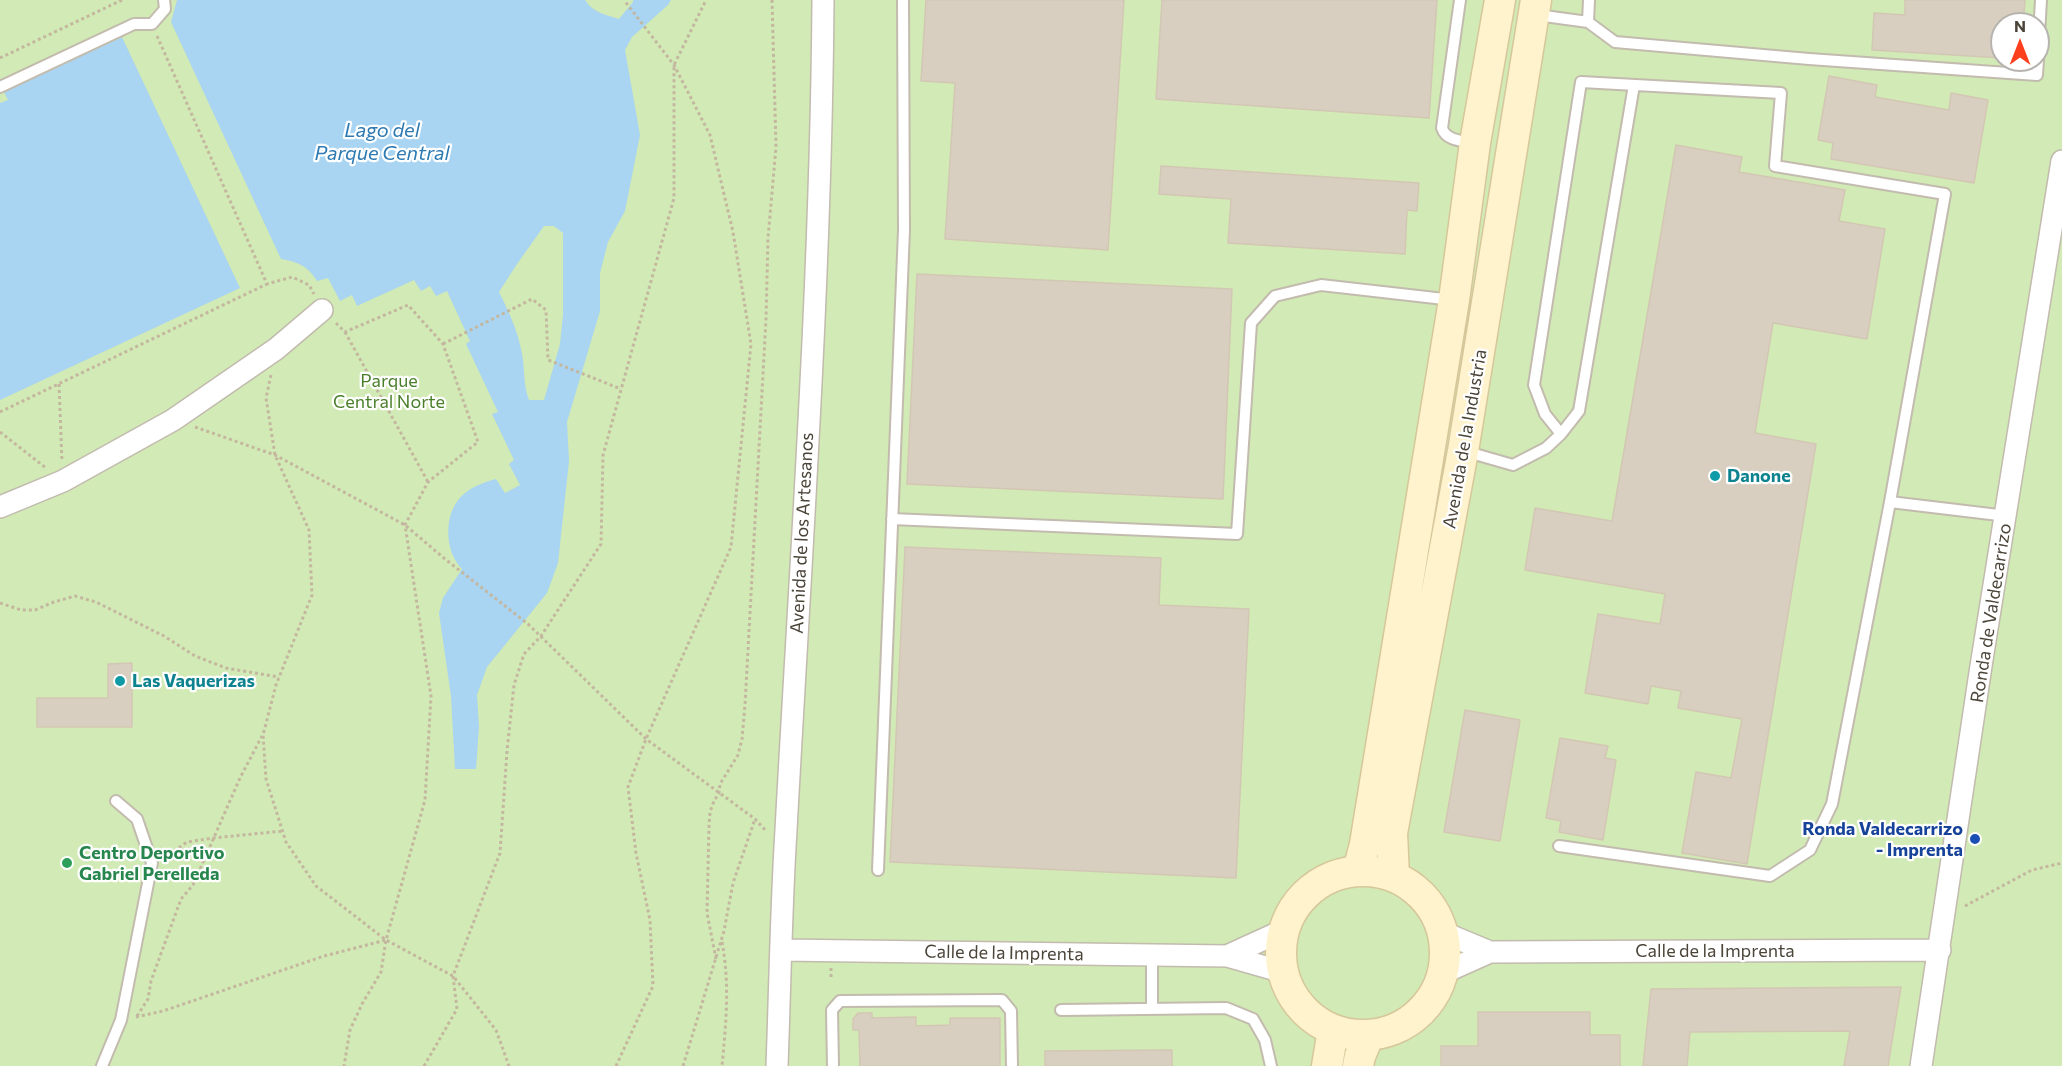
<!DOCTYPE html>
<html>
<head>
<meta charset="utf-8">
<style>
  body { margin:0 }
  #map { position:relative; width:2062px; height:1066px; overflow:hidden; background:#f6f3ec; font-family:Commissioner,sans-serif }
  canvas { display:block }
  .north { position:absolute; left:1990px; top:12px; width:60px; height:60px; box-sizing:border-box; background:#fff; border:2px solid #b7b4b0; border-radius:50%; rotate:0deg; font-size:16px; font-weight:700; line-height:24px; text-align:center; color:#4b4439 }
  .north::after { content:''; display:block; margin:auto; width:21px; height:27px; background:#fc3f1d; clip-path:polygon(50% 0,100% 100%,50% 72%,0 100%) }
</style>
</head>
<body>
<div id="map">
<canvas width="2062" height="1066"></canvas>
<div class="north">N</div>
</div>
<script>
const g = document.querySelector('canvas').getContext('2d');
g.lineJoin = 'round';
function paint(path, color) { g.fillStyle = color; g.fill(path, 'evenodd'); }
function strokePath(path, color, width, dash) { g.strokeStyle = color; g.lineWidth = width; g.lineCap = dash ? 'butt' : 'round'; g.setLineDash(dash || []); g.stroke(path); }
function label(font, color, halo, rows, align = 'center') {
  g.font = font + ' Commissioner,sans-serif'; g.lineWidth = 4.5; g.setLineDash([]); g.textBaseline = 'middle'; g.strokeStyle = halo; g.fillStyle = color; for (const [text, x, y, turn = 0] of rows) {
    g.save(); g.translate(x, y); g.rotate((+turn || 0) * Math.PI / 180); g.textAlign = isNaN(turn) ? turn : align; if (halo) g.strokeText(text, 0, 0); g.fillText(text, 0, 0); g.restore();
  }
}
const green = new Path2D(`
  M0,0h2062v1066h-2062zM2002,24h36v36h-36z`);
const water = new Path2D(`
  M177,0h408c7,12 21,15 34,19l14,-17v-2h38l-3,5 -36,32 -7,13 15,85 -15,76 -17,31 -8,31v38l-33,111 2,39 -11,102 -11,30 -60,74 -10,28 2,32 -3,42h-21l-4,-73 -12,-83 4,-15 19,-29c-16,-16 -18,-47 -6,-66 9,-14 25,-20 40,-24l9,14 15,-8 -11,-21 5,-4 -22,-46 6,-2 -32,-68 4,-3 -23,-50 -11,5 -6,-10 -9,5 -7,-11 -57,26 -5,-11 -12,6 -12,-23 -11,3c-9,-15 -19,-19 -36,-22l-110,-237zM544,226h10l9,7v82l-3,29 -16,56h-15c-6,-15 -4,-31 -7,-46 -4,-23 -13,-42 -23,-62l18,-28z
  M122,37l118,251 -240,112v-297l8,-3 -4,-8z`);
const building = new Path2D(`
  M926,0h198l-16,250 -163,-11 10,-156 -34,-2z
  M1162,0h275l-8,118 -273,-19z
  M1905,0h120l-2,24h-21v34l-130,-8 2,-37 31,2z
  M1829,76l48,9 -2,12 74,13 2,-17 37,7 -14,83 -143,-24 2,-16 -15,-3z
  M1676,145l66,12 -3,15 106,18 -6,31 46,8 -18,110 -94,-16 -18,110 61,11 -69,420 -65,-11 14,-81 35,6 11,-59 -64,-11 3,-17 -30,-5 -3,18 -63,-11 13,-79 62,10 5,-30 -140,-24 10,-62 77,13z
  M1161,166l258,17 -2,28 -10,-1 -2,44 -177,-11 3,-44 -72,-5z
  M917,274l315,15 -9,210 -316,-15z
  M905,547l256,11 -2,47 90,4 -13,269 -346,-16z
  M132,663v64h-95v-29h71v-34z
  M1465,710l55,10 -20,121 -56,-9z
  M1560,738l48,8 -3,12 11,2 -13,80 -44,-8 2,-11 -15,-3z
  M1901,987l-13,79h-44l6,-35 -160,1 -3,34h-44l8,-77z
  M1478,1012h112v23h30v31h-179v-20h37z
  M858,1013h14v5l44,-1v9l34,-1v-7h50v48h-140l-1,-36h-6v-11z
  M1172,1050v16h-127v-15z`);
const path = new Path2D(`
  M157,36l110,248 25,-7 17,8 5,9
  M0,58l122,-58
  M336,323l9,9 63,-27 35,39 35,98 -50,40 -23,43 26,171 -6,104 -39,140 -5,32 -19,32 -12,26 -6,36
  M345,332l83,150
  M443,344l89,-45 14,11 2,50 73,29
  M271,375l-5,23 9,57 34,75 3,65 -36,90 -13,50 3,44 20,63 30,44 70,54 67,36 43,54 13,36
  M59,384l3,78
  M0,412l267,-128
  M195,427l80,28 130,70 40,34 83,65 118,115 109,80 12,13
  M0,432l46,36
  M0,603l21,7h14l19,-8 21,-6 21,6 68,34 31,20 31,12 53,9
  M164,858l23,-16 26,-4 70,-7
  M1965,906l67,-36 30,-7
  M722,942c8,42 4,82 0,124
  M716,959l-9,-46 2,-87 1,-14 4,-11 5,-8 1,-9 18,-29 4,-16 3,-34 21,-386 2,-81 8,-91 -4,-147
  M831,968v10
  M137,1016l11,-17 3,-18 30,-82 12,-14 47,-107 22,-42
  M136,1017l27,-6 161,-55 62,-16
  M424,1066l33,-57 -4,-33 47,-123 7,-102 7,-66 10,-31 17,-18 60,-92 2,-89 71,-257v-133l32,-65
  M616,1066l37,-80 -3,-66 -14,-67 -8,-66 18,-48 85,-192 20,-203 -18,-112 -23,-97 -36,-70 -50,-65
  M683,1066l41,-135 9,-48 22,-64`);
const lane = new Path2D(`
  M1460,0l-18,128c4,13 21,13 33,15
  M1537,15l51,7 27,20 194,17 228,16 1,-15
  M1588,22l1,-22
  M2038,52l3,-52
  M0,87l134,-63h18l13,-15 -1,-9
  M1561,434l-16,-20 -11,-29 47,-303 200,11 -6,73 170,28 -55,308
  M1464,451l49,14 33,-17 15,-14 18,-23 55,-326
  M892,519l345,15 14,-211 24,-27 46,-11 132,15
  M1559,846l211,30 40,-26 22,-46 58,-302 117,14
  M878,870l26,-640 -1,-230
  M1152,1008v-53
  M1061,1010l165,-2 27,11 12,21 6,26
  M102,1066l19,-46 31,-157 -15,-44 -21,-18
  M833,1066l-1,-56 8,-9 162,-1 9,11 1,55`);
const street = new Path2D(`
  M0,507l63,-26 110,-61 103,-71 46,-39
  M1442,932l48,20 450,-2
  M782,950l445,6 56,16
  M1227,956l57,-26
  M1443,973l47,-21
  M777,1066c3,-79 4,-157 9,-236 15,-276 35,-553 37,-830
  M1921,1066l60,-400 81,-505`);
const secondary = new Path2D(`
  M1358,871l7,-27 89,-544 21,-157 25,-143
  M1281 953a82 82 0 1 1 164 0a82 82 0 1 1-164 0Z
  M1394,877l-2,-44 71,-382 73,-451
  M1327,1066l6,-36
  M1358,1066l2,-10 9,-21`);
const markers = [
  [1715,476,6,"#0f9aa8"],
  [120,681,6,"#0f9aa8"],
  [1975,839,6,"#1a4fb4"],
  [67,863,6,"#2e9e5b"]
];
const parkNames = [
  ["Parque",389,381],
  ["Central Norte",389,402]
];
const streetNames = [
  ["Avenida de la Industria",1465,439,-80],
  ["Avenida de los Artesanos",802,533,-87],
  ["Ronda de Valdecarrizo",1991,613,-81],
  ["Calle de la Imprenta",1715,951],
  ["Calle de la Imprenta",1004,953,1]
];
const cultureNames = [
  ["Danone",1727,476],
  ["Las Vaquerizas",132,681]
];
const transitNames = [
  ["Ronda Valdecarrizo",1963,829],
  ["- Imprenta",1963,850]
];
const leisureNames = [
  ["Centro Deportivo",79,853],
  ["Gabriel Perelleda",79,874]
];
const waterNames = [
  ["Lago del",382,130],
  ["Parque Central",382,153]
];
paint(green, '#d2eab5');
paint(water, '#a9d4f2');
paint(building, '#d8cfc1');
strokePath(building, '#d3c7b4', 1.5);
strokePath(lane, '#c2bbae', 14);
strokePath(street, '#c2bbae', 24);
strokePath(secondary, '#d6c79b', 33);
strokePath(path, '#c4b79f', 3, [3, 3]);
strokePath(lane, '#fff', 10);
strokePath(street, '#fff', 21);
strokePath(secondary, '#fff3cd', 30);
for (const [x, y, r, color] of markers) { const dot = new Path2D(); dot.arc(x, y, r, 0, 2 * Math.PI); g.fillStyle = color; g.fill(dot); strokePath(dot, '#fff', 2); }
label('18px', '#4a7f2a', '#fff', parkNames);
label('18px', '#4b4439', '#fff', streetNames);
label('bold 18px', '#0d838f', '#fff', cultureNames, 'left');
label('bold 18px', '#164399', '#fff', transitNames, 'right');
label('bold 18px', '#27864d', '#fff', leisureNames, 'left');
label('italic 20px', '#2e7ab2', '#fff', waterNames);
</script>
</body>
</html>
